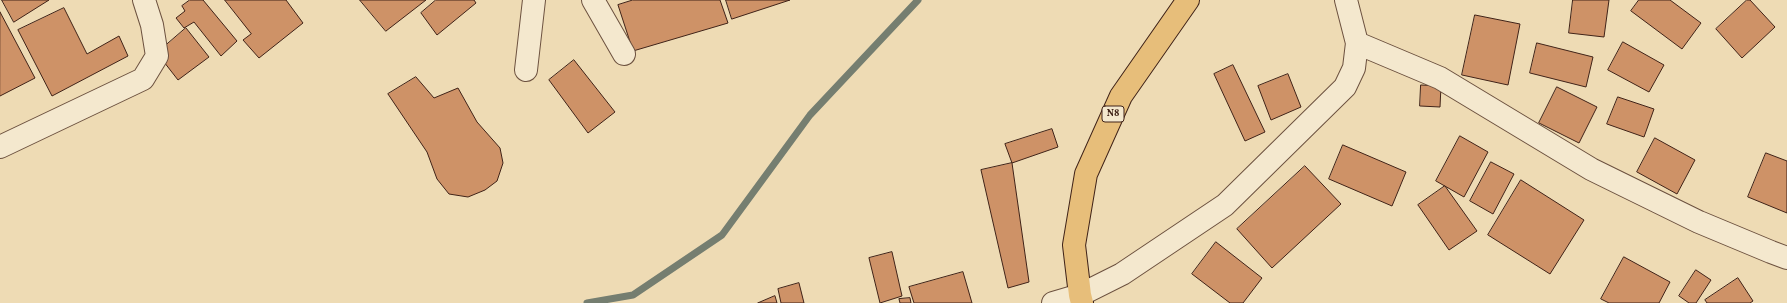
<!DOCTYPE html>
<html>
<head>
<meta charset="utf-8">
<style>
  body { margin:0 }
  canvas { display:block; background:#eedbb4 }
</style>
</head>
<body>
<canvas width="1787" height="303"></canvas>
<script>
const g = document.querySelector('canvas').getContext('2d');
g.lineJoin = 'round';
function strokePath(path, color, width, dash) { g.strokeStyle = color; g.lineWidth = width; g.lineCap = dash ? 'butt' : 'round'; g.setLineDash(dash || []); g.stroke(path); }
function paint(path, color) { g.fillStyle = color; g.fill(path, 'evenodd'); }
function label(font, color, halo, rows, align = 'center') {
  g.font = font + ' Vollkorn,serif'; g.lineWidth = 3; g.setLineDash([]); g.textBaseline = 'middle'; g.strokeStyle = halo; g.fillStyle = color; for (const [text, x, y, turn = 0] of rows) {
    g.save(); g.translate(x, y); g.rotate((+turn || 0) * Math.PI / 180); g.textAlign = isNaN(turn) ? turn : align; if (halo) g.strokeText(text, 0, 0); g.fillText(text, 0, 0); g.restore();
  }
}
const stream = new Path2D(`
  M587,303l46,-8 89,-60 88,-120 108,-115`);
const building = new Path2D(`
  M2,0h47l-35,22z
  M190,0h13l34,41 -16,15 -27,-34 -10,6 -8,-10 9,-7 -3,-5z
  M225,0h61l17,23 -44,35 -16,-18 8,-6z
  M360,0h66l-40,31z
  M436,0h38l2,3 -39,32 -16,-22z
  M633,0h87l8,23 -95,28 -15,-46z
  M726,0h64l-58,19z
  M1573,0h36l-5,37 -35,-4z
  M1639,0h31l31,23 -19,26 -51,-38z
  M1747,0h3l25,27 -33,31 -26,-29z
  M64,8l23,46 32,-18 9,20 -76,40 -34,-66z
  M0,12l35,66 -35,18z
  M1475,15l45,9 -12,61 -46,-10z
  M186,28l23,29 -31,23 -21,-27z
  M1623,42l41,23 -15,27 -41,-22z
  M1537,43l56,14 -7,30 -56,-14z
  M574,60l41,52 -27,21 -39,-53z
  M1233,65l32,67 -20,9 -31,-67z
  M1288,74l13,33 -30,13 -13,-34z
  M416,77l18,21 24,-10 19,34 23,26 3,15 -6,18 -12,9 -17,7 -19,-3 -12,-15 -10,-27 -39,-58z
  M1421,85l20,1 -1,21 -20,-1z
  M1557,87l40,20 -18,36 -40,-20z
  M1618,97l36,12 -10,28 -37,-13z
  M1052,129l6,18 -46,16 -7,-19z
  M1460,136l28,16 -24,45 -28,-16z
  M1655,138l40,22 -18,34 -40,-22z
  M1343,145l63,27 -14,34 -63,-27z
  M1766,153l21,8v52l-39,-16z
  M1491,162l23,12 -21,40 -23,-13z
  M1012,163l17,119 -21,6 -27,-118z
  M1305,166l36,38 -69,64 -35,-39z
  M1521,180l63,40 -34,54 -62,-39z
  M1445,186l32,45 -28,19 -31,-45z
  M1216,242l46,36 -19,25h-13l-38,-29z
  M892,252l10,44 -22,7 -11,-45z
  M1624,257l46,25 -11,21h-50l-8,-4z
  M1696,270l15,10 -15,23h-7l-10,-7z
  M963,272l9,31h-58l-5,-16z
  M1738,278l15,23 -3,2h-43l-2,-3z
  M799,283l5,20h-23l-3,-14z
  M775,296l2,7h-19z
  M910,298l1,5h-11l-1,-4z`);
const minor = new Path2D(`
  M593,0l31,54
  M1357,43l83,35 151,91 108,53 72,30 16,6
  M526,70l8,-70
  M0,147l143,-68 14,-23 -5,-31 -8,-25
  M1053,303l27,-8 42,-21 103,-69 120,-118 9,-19 3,-25 -11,-43`);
const highway = new Path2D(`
  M1082,303l-2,-8 -6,-50 12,-71 35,-78 67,-96`);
const shields = [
  [1113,114,22]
];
const shieldNames = [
  ["N8",1113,114]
];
strokePath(stream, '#757e70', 7);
paint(building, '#ce9267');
strokePath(building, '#402318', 1);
strokePath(minor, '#6c513f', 24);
strokePath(highway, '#402318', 24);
strokePath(minor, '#f4e8ce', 22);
strokePath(highway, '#e7be7a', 22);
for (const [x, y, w] of shields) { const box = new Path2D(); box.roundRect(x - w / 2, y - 8, w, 16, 3); g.fillStyle = '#f4e8ce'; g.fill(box); strokePath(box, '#402318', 1); }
label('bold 10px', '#402318', null, shieldNames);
</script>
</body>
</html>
